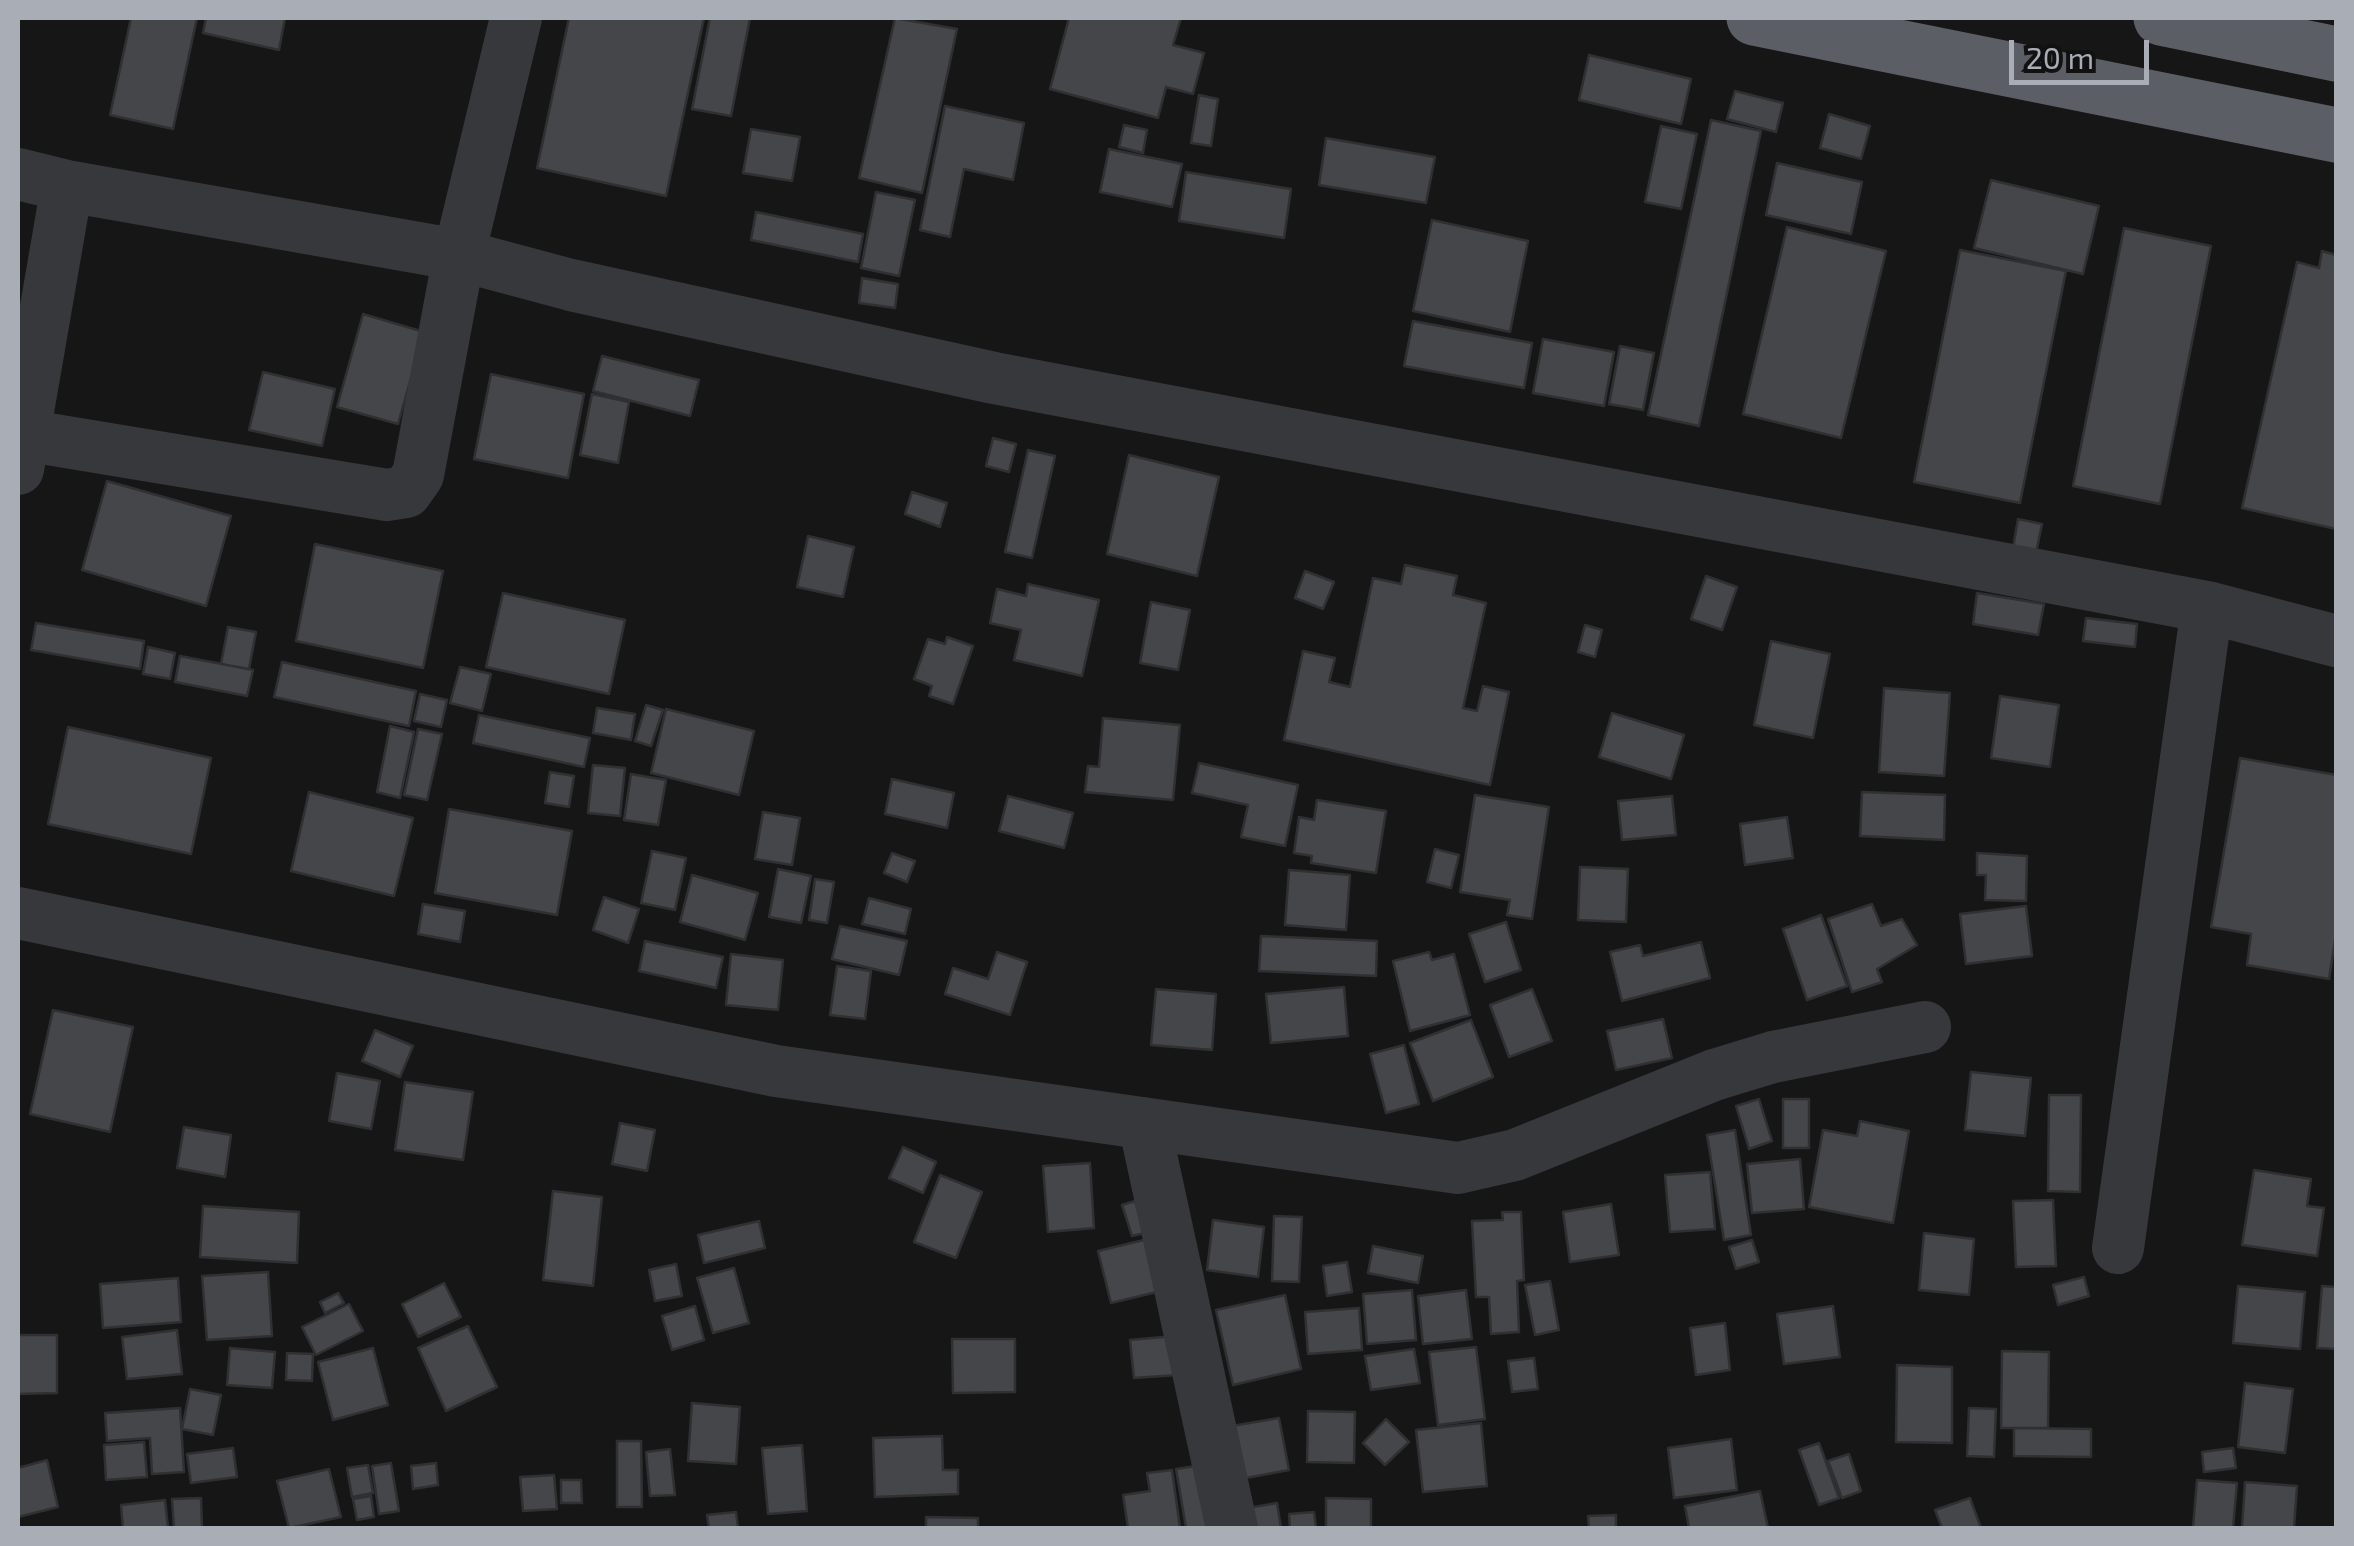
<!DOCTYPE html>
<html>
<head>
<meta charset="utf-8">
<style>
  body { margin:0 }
  #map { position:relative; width:2354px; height:1546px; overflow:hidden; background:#161617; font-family:"Exo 2",sans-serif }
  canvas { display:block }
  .frame { position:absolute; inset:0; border:20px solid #a9adb6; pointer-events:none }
  .scale { position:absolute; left:2009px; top:40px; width:140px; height:45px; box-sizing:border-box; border:5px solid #a9adb6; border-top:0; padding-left:12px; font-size:30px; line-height:35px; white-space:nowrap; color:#a9adb6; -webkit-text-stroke:8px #111112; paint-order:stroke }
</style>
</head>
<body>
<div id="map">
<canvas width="2354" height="1546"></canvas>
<div class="frame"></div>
<div class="scale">20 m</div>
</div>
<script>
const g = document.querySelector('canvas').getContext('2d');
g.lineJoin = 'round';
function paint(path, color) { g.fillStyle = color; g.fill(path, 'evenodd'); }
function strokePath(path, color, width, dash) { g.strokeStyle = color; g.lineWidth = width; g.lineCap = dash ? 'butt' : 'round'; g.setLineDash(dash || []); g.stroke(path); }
const building = new Path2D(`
  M131,18h66l-24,111 -63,-14z
  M206,18h79l-6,32 -76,-17z
  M569,18h135l-38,178 -129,-28z
  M710,18h40l-19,98 -39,-7z
  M895,18l62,11 -35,164 -63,-15z
  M1069,18h112l-8,27 31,8 -11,41 -27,-7 -8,31 -108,-29z
  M1589,55l102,24 -10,45 -102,-24z
  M1735,91l48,12 -7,29 -49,-13z
  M1199,95l19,4 -7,47 -20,-3z
  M945,106l79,17 -11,57 -49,-11 -14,68 -30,-7z
  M1829,114l41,12 -9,33 -41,-11z
  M1711,120l50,11 -62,295 -51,-11z
  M1124,125l23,5 -4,23 -24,-6z
  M1661,126l36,8 -16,75 -36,-7z
  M751,129l49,8 -8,44 -49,-8z
  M1326,138l109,19 -9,46 -107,-18z
  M1109,149l73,15 -10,43 -72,-15z
  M1777,163l85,19 -11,52 -85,-19z
  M1186,172l105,17 -7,49 -105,-17z
  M1991,180l108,26 -16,68 -109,-26z
  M876,192l39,8 -16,76 -38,-8z
  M756,212l107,22 -5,28 -107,-22z
  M1432,220l96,21 -18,91 -97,-21z
  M1787,227l99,24 -45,187 -98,-24z
  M2124,228l87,18 -51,258 -87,-18z
  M1960,250l106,21 -46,232 -106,-21z
  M2322,251l14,4v274l-94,-21 55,-246 22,6z
  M862,278l36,6 -3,24 -36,-5z
  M363,314l61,18 -26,92 -61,-17z
  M1413,321l119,22 -8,45 -120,-22z
  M1543,339l71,13 -10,54 -71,-13z
  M1620,346l34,7 -11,57 -34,-6z
  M602,356l97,24 -9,36 -97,-25z
  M263,372l72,17 -13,57 -73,-16z
  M491,374l93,20 -16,84 -94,-19z
  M592,394l37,8 -11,61 -38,-8z
  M993,438l23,6 -7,28 -23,-6z
  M1028,450l27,6 -23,102 -27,-6z
  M1129,455l90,22 -22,99 -90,-22z
  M107,481l124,35 -25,90 -124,-36z
  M912,492l35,11 -7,24 -35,-13z
  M2018,519l24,5 -6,29 -23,-5z
  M808,536l46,11 -11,50 -46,-10z
  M315,544l128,27 -20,97 -127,-27z
  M1405,565l52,11 -4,19 33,8 -23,105 14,3 6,-25 26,6 -19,93 -206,-45 19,-89 32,7 -6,24 21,5 23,-109 28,6z
  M1305,571l29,11 -11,27 -28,-11z
  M1706,576l31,11 -15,43 -31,-11z
  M1028,584l71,16 -17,76 -68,-16 7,-30 -31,-7 7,-34 29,7z
  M503,593l122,27 -16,74 -123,-27z
  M1977,593l67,11 -6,31 -65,-11z
  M1151,602l39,8 -12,60 -38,-7z
  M2086,618l51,6 -2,23 -52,-6z
  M36,623l108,18 -4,28 -109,-19z
  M1585,625l17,5 -7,27 -17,-5z
  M228,627l28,5 -7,37 -28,-5z
  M947,637l26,9 -20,58 -24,-8 3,-10 -18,-7 14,-40 17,5z
  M1771,641l59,13 -17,84 -59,-13z
  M148,647l27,6 -5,26 -27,-5z
  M180,656l73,14 -6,26 -72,-14z
  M282,662l134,29 -7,35 -135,-29z
  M460,667l31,7 -9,37 -32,-8z
  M1884,688l66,5 -6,83 -65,-4z
  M420,694l27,6 -6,27 -27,-6z
  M2000,696l59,9 -9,62 -59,-9z
  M646,705l17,5 -12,36 -16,-5z
  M597,708l38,6 -4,26 -38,-7z
  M666,709l88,22 -15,64 -88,-22z
  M1612,713l72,22 -13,44 -72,-22z
  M479,715l111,23 -6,29 -111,-24z
  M1103,718l77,7 -7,75 -88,-8 3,-26 11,1z
  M390,726l24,6 -14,66 -23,-6z
  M68,727l143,31 -20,96 -143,-30z
  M418,729l24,5 -15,66 -23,-5z
  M2240,758l96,17v159l-7,45 -82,-14 4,-31 -40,-7z
  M1199,763l99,22 -13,61 -44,-9 7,-32 -56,-12z
  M593,765l32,3 -5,48 -32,-3z
  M550,772l24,4 -5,31 -24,-4z
  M631,774l35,6 -8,45 -34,-5z
  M892,779l62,14 -7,35 -62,-14z
  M309,792l104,26 -19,78 -103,-25z
  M1862,792l83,3 -1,45 -84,-4z
  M1475,795l74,12 -17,112 -25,-4 3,-15 -50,-8z
  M1008,796l65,17 -9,35 -65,-17z
  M1672,796l4,39 -54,5 -4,-39z
  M1317,800l69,11 -10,62 -65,-10 1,-7 -18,-3 5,-36 15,3z
  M449,809l123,22 -15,84 -122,-22z
  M763,812l37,6 -8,47 -37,-6z
  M1787,817l6,41 -48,7 -5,-41z
  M1435,849l24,6 -8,33 -24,-6z
  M652,851l34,7 -11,52 -34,-7z
  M892,853l23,8 -8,21 -23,-9z
  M1977,853l50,3 -1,45 -41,-1 1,-25h-9z
  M1580,867l48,2 -2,53 -48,-2z
  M778,869l33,7 -10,47 -32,-6z
  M1289,870l61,5 -4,55 -61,-5z
  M692,875l66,18 -13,47 -65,-18z
  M815,879l19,3 -7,41 -18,-3z
  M604,897l35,12 -11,34 -35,-13z
  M869,898l42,11 -6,25 -43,-10z
  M423,904l42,7 -5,31 -42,-8z
  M1872,904l9,22 21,-7 15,26 -40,24 5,13 -30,10 -24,-73z
  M2026,906l6,50 -66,8 -6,-50z
  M1821,915l26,71 -40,14 -24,-71z
  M1506,922l15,48 -36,12 -16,-48z
  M840,926l67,15 -8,34 -67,-16z
  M1261,936l116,5 -1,35 -117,-5z
  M645,941l78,16 -7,31 -77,-17z
  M1701,942l9,36 -88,23 -12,-49 30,-7 3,11z
  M997,952l30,10 -17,53 -65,-21 8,-26 35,11z
  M1429,952l3,8 22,-6 16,61 -60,16 -17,-70z
  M731,954l52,6 -5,50 -52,-5z
  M837,966l34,5 -6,48 -35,-4z
  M1344,987l4,49 -77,7 -5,-49z
  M1156,989l60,5 -4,56 -61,-5z
  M1532,989l20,52 -43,16 -19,-52z
  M53,1010l80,17 -23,105 -80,-18z
  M1663,1019l9,39 -56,12 -9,-39z
  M1471,1020l22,57 -60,24 -23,-58z
  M375,1030l38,16 -13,31 -38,-16z
  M1404,1045l15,59 -33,9 -16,-59z
  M1971,1072l60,6 -6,58 -60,-6z
  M337,1073l43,8 -9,48 -42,-8z
  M405,1082l68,10 -10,68 -68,-10z
  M2049,1095h32l-1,97 -32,-1z
  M1759,1099l13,42 -23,8 -13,-43z
  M1783,1099h26v49h-26z
  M1860,1121l49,10 -16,92 -84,-16 14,-77 34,6z
  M620,1123l35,7 -8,41 -35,-7z
  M184,1127l47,8 -6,42 -48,-9z
  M1735,1130l16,105 -27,5 -17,-105z
  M903,1147l33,15 -13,31 -34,-15z
  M1800,1159l4,50 -52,4 -5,-49z
  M1090,1163l4,65 -46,4 -5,-66z
  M2254,1170l57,9 -4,27 17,2 -7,48 -75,-11z
  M1710,1172l5,57 -45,3 -5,-57z
  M940,1175l42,17 -26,66 -42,-16z
  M553,1191l49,6 -9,89 -50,-6z
  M2053,1200l3,66 -40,1 -3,-66z
  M1135,1201l10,32 -13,3 -10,-31z
  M1611,1204l8,51 -49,7 -7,-50z
  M203,1206l96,6 -2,51 -97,-6z
  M1502,1212h19l3,68 -7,1 2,51 -28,2 -2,-37h-13l-4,-76 31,-1z
  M1274,1216l28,1 -3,65 -27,-1z
  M1213,1220l51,7 -6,50 -51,-7z
  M759,1221l6,27 -61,15 -6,-28z
  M1924,1233l50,6 -5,56 -50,-5z
  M1148,1239l13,52 -50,12 -13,-52z
  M1752,1240l7,22 -23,7 -7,-22z
  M1373,1246l50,10 -5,27 -50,-10z
  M1347,1262l5,30 -25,4 -4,-30z
  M676,1264l6,32 -27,5 -6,-31z
  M734,1268l15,55 -36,10 -16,-55z
  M268,1272l4,64 -65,4 -5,-64z
  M2084,1277l5,19 -31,9 -5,-20z
  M178,1278l3,44 -78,6 -3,-44z
  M1550,1281l9,49 -24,5 -10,-50z
  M444,1283l17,34 -43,20 -16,-33z
  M2238,1286l67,6 -5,57 -67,-6z
  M2322,1286l14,1v62l-19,-1z
  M1412,1290l4,50 -49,4 -4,-50z
  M1466,1290l6,49 -49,5 -5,-48z
  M338,1293l6,10 -19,10 -5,-11z
  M1285,1295l16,74 -68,16 -17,-75z
  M349,1304l14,27 -47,24 -14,-28z
  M695,1306l9,34 -32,10 -10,-34z
  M1833,1306l7,51 -56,7 -7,-50z
  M1359,1308l3,42 -54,4 -3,-42z
  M1725,1323l5,47 -34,5 -6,-47z
  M468,1326l29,61 -51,24 -28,-63z
  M177,1330l5,44 -55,5 -5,-42z
  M18,1335h39v58l-39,1z
  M1174,1336l3,39 -43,3 -4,-38z
  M952,1339h63v53l-62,1z
  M1476,1347l9,72 -47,6 -9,-73z
  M230,1348l45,4 -3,36 -45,-3z
  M373,1348l15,57 -55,15 -15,-58z
  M1414,1349l6,34 -49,7 -6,-34z
  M2002,1351l47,1 -1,76h-47z
  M287,1353l26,1 -1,27 -26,-1z
  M1534,1358l4,31 -26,3 -4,-31z
  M1897,1365l55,2v76l-56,-1z
  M2245,1383l48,6 -8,64 -47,-6z
  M190,1389l31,6 -8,40 -31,-6z
  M692,1403l48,4 -4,57 -48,-3z
  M180,1408l4,64 -32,2 -2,-36 -43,3 -2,-28z
  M1969,1408l27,1 -2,48 -27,-1z
  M1308,1411l47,1 -1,51 -47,-1z
  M1279,1418l10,52 -48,9 -9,-53z
  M1386,1419l23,23 -24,23 -22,-22z
  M1481,1423l6,63 -64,6 -7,-62z
  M2014,1428l77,1v28l-77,-1z
  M942,1436l1,34h15v24l-83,3 -2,-59z
  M1731,1439l6,51 -63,8 -6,-50z
  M617,1441h24l1,66h-25z
  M144,1442l3,35 -41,3 -2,-35z
  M1819,1443l20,55 -20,7 -20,-55z
  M802,1445l5,66 -39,3 -6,-66z
  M233,1448l4,29 -46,6 -4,-29z
  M2233,1448l3,20 -32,4 -2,-20z
  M670,1449l5,46 -25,1 -4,-44z
  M1849,1454l12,37 -19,7 -14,-37z
  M47,1460l11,47 -40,10v-49z
  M391,1463l8,48 -20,3 -7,-48z
  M436,1463l2,22 -25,4 -2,-23z
  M1208,1464l12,64h-34l-10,-59z
  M368,1465l5,28 -21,4 -5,-29z
  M329,1469l12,48 -52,11 -12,-47z
  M1172,1470l8,58h-52l-5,-33 27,-4 -3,-18z
  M554,1475l3,34 -34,2 -3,-34z
  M561,1480h20l1,23h-21z
  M2197,1480l40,3 -4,45h-40z
  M2245,1482l52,4 -3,42h-52z
  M1760,1491l8,37h-79l-4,-22z
  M371,1496l3,21 -17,3 -4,-21z
  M201,1498l1,30h-28l-2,-29z
  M1326,1498l45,1v29h-45z
  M1970,1498l11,30h-39l-7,-18z
  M165,1500l3,28h-45l-2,-23z
  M1277,1503l4,25h-30l-3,-20z
  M736,1512l2,16h-29l-2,-13z
  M1314,1512l2,16h-26l-1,-14z
  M1616,1515v13h-27l-1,-12z
  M926,1517l52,1v10h-52z`);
const minor = new Path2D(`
  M18,174l49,12 392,69 112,30 423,93 1213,229 129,34
  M24,435l363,60 19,-3 12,-17 41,-220 57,-237
  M18,469l49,-283
  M18,913l758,158 682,97 57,-13 199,-80 59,-18 152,-30
  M1144,1123l88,405
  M2118,1248l89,-641`);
const trunk = new Path2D(`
  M1754,18l582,117
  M2161,18l175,36`);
paint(building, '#45464a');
strokePath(building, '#303033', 2.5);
strokePath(minor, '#37383c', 52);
strokePath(trunk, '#5b5e64', 55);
</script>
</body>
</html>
